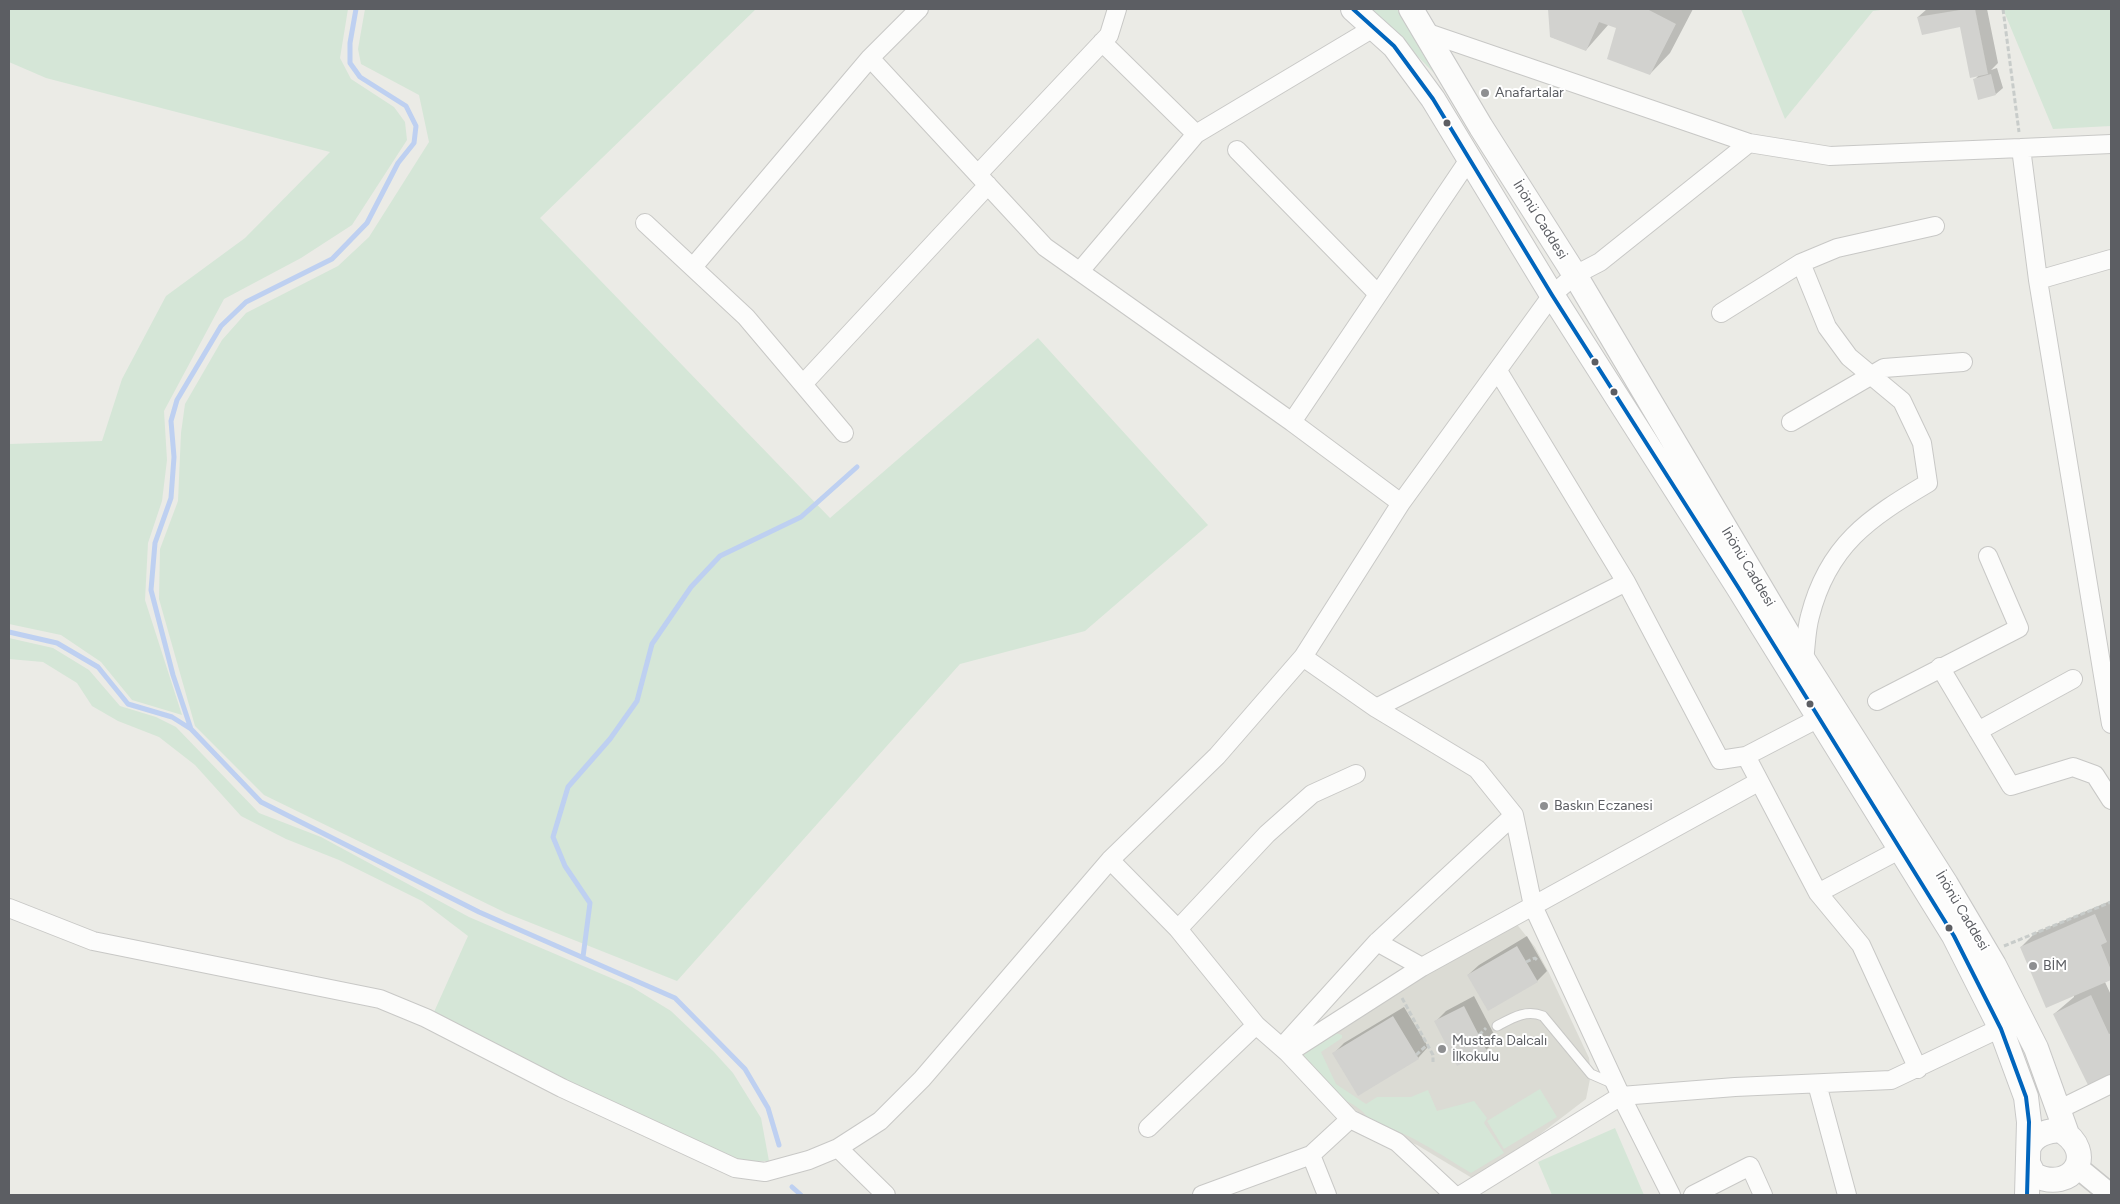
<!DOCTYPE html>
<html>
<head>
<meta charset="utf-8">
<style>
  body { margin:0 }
  #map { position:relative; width:2120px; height:1204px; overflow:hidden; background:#ebebe6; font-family:Figtree,sans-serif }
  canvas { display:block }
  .frame { position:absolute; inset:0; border:10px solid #5c5e63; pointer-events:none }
</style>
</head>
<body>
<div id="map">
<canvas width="2120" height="1204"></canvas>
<div class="frame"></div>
</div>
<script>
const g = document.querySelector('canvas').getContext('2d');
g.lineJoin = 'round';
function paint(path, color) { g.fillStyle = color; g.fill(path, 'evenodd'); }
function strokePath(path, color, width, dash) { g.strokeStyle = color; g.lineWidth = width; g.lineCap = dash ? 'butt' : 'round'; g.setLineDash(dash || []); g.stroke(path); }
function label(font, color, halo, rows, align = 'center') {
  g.font = font + ' Figtree,sans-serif'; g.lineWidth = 4; g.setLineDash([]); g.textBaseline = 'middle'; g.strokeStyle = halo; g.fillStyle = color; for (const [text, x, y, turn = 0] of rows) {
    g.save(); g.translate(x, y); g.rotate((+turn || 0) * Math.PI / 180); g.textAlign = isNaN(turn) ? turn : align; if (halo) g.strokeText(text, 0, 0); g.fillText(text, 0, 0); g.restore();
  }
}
const education = new Path2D(`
  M1515,922l20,25 14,26 40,85 2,16 -5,25 -47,36 -67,43 -55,-33 -48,-19 -5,-10 -29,-20 -32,-37 -4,-9z`);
const green = new Path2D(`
  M9,9h339l-8,49 11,21 43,28 11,15 2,18 -55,85 -51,33 -77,41 -60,112 3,49 -5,41 -14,42 -3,57 37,115 -50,-15 -31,-38 -40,-27 -52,-11v-180l93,-3 20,-62 44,-83 79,-58 85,-86 -284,-74 -37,-16z
  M365,9h391l-216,209 290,300 208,-180 170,187 -123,106 -125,33 -283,317 -171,-68 -242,-118 -69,-69 -36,-127 1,-50 18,-48 3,-68 4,-29 37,-64 24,-27 92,-47 31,-29 60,-95 -10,-47 -58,-31 -3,-15z
  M1371,9h26l37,64z
  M1741,9h147l-15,2 -88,108z
  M2003,9h108v117l-58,3z
  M9,638l44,10 36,22 31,36 36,11 20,10 83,86 62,24 148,80 163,70 39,24 43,41 19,21 28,45 8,43 -26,1 -195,-87 -114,-63 34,-76 -46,-35 -83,-41 -53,-21 -45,-23 -46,-51 -36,-28 -41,-16 -26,-15 -15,-23 -34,-21 -34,-3z
  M1336,1033l6,2v3l-21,14 15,32 30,20 11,-7h34l17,-7 9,21 37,-10 13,17 -3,5 20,30 -33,20c-27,-16 -70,-46 -100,-50 -10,-21 -33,-22 -49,-37 -3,-4 -19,-32 -21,-37z
  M1540,1089l17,28 -53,32 -17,-28z
  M1615,1128l29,67h-92l-14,-33z`);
const shadow = new Path2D(`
  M1549,9h144l-23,44 -20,21 -32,-47 -9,-3 -23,26 -35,-13z
  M1927,9h60l11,54 -7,7 6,-2 6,20 -7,6 -22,-14 5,-5 -18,-50 -43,-8z
  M2110,901l1,78 -6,3 6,13v80l-21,11 -36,-72 20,-17v-2l-53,-48 14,-14z
  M1527,936l20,35 -10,10 -69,-6 11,-10z
  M1474,996l23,44 -11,10 -50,-29 10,-10z
  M1404,1007l24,40 -10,11 -85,-4 11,-11z`);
const stream = new Path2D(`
  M9,632l48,11 41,24 30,37 44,13 19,12 70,73 218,110 196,86 70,71 23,39 11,37
  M191,729l-18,-54 -22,-85 4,-47 16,-45 3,-41 -3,-36 6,-21 44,-74 25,-24 86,-43 35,-36 31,-60 16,-20 2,-17 -10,-20 -46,-29 -10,-14v-20l6,-34
  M583,957l7,-54 -25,-37 -12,-29 15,-50 42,-48 27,-38 15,-57 39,-57 29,-31 81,-39 56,-50
  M792,1187l9,8`);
const building = new Path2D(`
  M1548,9h99l29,15 -26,51 -43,-16 9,-31 -17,-6 -13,29 -36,-14z
  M1966,9h9l13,65 -18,4 -10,-51 -38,8 -5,-18z
  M1991,74l5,21 -18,5 -5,-21z
  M2095,914l12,28 -6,3 10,25v10l-65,28 -26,-61z
  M1517,946l21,36 -50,29 -21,-36z
  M2091,995l18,39 2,-1v44l-22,10 -36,-73z
  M1464,1006l23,45 -30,15 -23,-45z
  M1393,1016l26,43 -61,37 -26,-43z`);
const path = new Path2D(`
  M2003,9l16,123
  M2004,946l107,-44
  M1526,962l9,-4 3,3
  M1402,998l31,57v7
  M1479,1035l7,-7
  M1416,1055l11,-10`);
const service = new Path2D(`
  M1497,1026c15,-8 29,-17 46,-10l48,58 23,10`);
const minor = new Path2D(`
  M1425,32l324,111
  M870,58l175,189 247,175 109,81
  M1196,134l179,-107
  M2021,148l90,-4
  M1237,150l141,144
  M978,174l131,-139 8,-26
  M645,223l101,94 98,116
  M1801,263l26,64 22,30 53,44 20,42 6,40c-59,35 -100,62 -118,133 -4,14 -4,30 -6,45
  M693,267l177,-209 49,-49
  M1080,271l116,-137 -94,-92
  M2038,280l73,-21
  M1721,313l80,-50 36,-15 98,-22
  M1498,371l128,211 94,178 26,-4 72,137 43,52 57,124
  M803,384l185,-199
  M1292,422l178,-264
  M1791,422l93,-54 79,-6
  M1303,657l73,51 101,61 37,46 19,91 88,190 114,-9 156,-7 120,-57
  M1940,667l71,119 62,-19 22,8 16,25
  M1877,701l142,-73 -31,-72
  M1376,708l250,-126
  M1978,731l95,-52
  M1746,756l73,-38
  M1110,860l68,69 78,96 32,28 62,66 47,23 57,53
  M1818,893l83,-44
  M9,908l84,33 287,58 46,19 136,70 173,80 30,4 44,-12 29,-12 42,-27 42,-42 188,-219 107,-104 86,-99 98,-154 151,-208 23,-20 25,-13 149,-119 81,13 191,-8 17,132 73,444
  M1178,929l89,-95 45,-40 44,-20
  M1377,942l45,25
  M1282,1047l95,-105 137,-127
  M1288,1053l134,-86 336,-185
  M1817,1084l30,111
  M2058,1110l53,-26
  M1148,1128l108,-103
  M838,1148l48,47
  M1311,1155l16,40
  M1202,1195l109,-40 39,-36
  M1461,1195l160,-99 50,99
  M1693,1195l57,-29 13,29`);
const tertiary = new Path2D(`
  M2077,1167l34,28`);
const secondary = new Path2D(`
  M1353,9l41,37 39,53 119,196 186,292 216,349 47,93 25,68 3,25 -2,73
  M1411,9l70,118 94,148 229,386 142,223 48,81 42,83 31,86
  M2028,1163l6,12c39,19 64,-23 26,-45 -13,1 -26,4 -31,17`);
const bus1 = new Path2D(`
  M1353,9l41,37 39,53 119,196 186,292 216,349 47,93 25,68 3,25 -2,73`);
const markers = [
  [1485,93,5,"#8e8f91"],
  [1447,123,4.5,"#5c5e63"],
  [1595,362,4.5,"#5c5e63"],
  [1614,392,4.5,"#5c5e63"],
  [1810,704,4.5,"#5c5e63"],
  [1544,806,5,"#8e8f91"],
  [1949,928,4.5,"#5c5e63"],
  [2033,966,5,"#8e8f91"],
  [1442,1049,5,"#8e8f91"]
];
const poiNames = [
  ["Anafartalar",1495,93],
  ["Baskın Eczanesi",1554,806],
  ["BİM",2043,966],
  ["Mustafa Dalcalı",1452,1041],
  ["İlkokulu",1452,1057]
];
const streetNames = [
  ["İnönü Caddesi",1540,220,58],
  ["İnönü Caddesi",1748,567,59],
  ["İnönü Caddesi",1962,911,59]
];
paint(education, '#dbdbd4');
paint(green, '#d5e6d7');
paint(shadow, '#0003');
strokePath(stream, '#bed0f1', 5);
paint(building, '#d2d2cf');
strokePath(service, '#c8c8c6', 11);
strokePath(minor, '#c8c8c6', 20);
strokePath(tertiary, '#c8c8c6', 24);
strokePath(secondary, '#c8c8c7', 26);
strokePath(path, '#c8ccca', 3, [5, 2.5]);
strokePath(service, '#fcfcfb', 9);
strokePath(minor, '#fcfcfb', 18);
strokePath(tertiary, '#fcfcfb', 21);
strokePath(secondary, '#fcfcfb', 24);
strokePath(bus1, '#0065bd', 4);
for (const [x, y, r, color] of markers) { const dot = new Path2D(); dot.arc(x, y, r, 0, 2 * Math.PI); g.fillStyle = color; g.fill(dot); strokePath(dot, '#fff', 2); }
label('14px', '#5c5e63', '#fff', poiNames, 'left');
label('14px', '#5c5e63', '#fff', streetNames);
</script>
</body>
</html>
